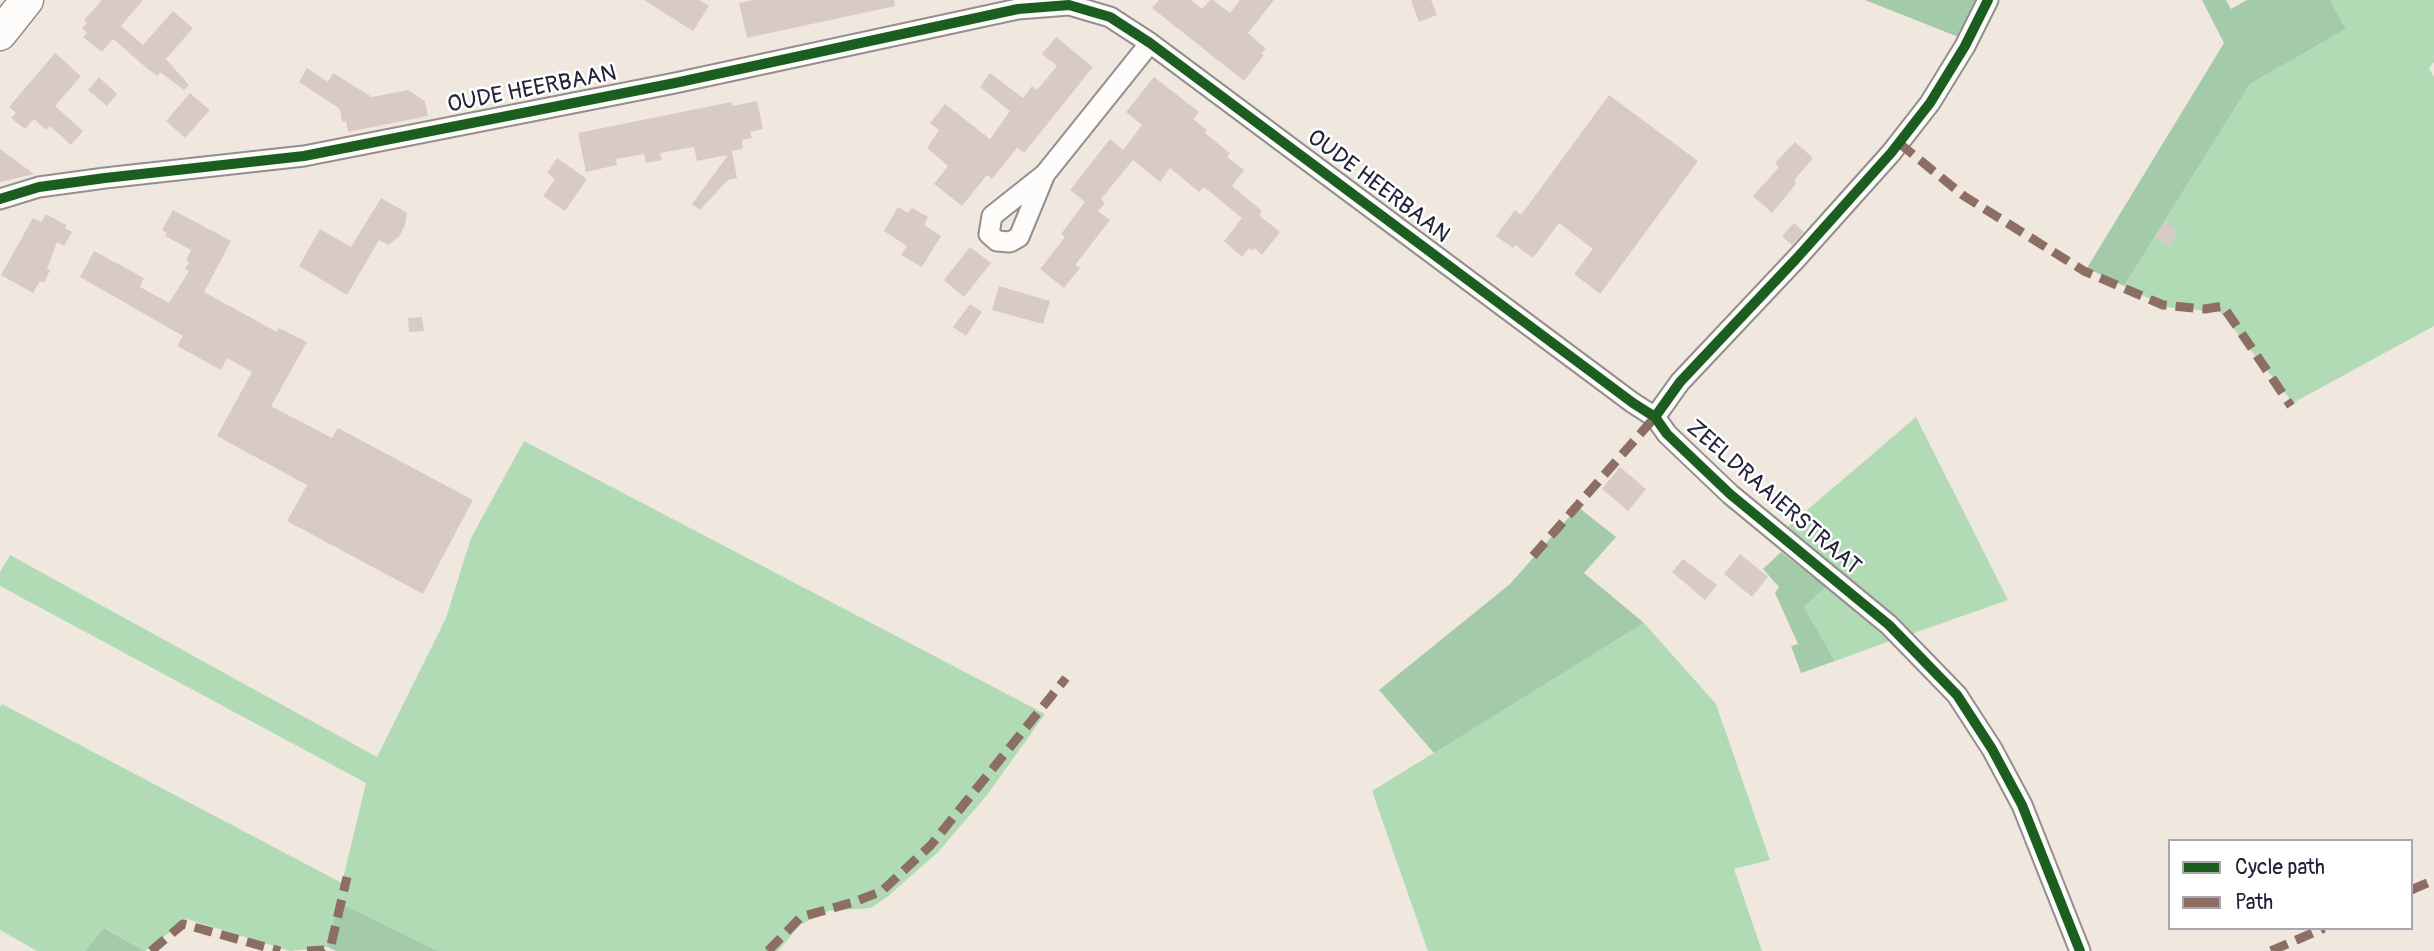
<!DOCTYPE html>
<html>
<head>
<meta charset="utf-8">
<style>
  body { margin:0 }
  #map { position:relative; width:2434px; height:951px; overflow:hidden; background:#f0e8de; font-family:Pangolin,sans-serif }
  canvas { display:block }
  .legend { position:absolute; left:2168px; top:839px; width:245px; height:91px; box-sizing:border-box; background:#fff; border:2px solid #a7a7b1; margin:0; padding:9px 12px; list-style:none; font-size:21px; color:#22223b }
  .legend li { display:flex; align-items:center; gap:14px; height:35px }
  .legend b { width:35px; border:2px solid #a7a7b1 }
</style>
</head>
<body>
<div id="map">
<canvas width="2434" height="951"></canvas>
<ul class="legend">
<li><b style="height:9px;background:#1b5e20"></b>Cycle path</li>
<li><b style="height:9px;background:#8d6e63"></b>Path</li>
</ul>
</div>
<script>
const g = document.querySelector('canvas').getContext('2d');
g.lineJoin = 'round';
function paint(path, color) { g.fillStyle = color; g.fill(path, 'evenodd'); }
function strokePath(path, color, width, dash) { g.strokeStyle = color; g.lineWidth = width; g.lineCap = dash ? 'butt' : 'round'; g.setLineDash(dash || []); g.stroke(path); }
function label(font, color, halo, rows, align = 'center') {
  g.font = font + ' Pangolin,sans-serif'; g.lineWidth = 5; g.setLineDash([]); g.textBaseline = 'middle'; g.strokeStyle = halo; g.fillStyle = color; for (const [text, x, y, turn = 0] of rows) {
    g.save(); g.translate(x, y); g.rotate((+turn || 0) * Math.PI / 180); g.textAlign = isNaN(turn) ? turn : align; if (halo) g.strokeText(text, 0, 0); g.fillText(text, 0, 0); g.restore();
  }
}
const green = new Path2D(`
  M2330,0h104v62l-5,6 5,9v249l-141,77 -73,-91 -54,-5 -42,-21 126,-202 96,-55z
  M1916,417l92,183 -97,34 -126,-105z
  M524,441l521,273 -58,81 -49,57 -51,45 -16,11 -43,3 -28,14 -22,26h-340l-100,-49 -10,45 -38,4 -103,-32 -42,32 -40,-23 -20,23h-48l-37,-21v-223l2,-3 340,179 24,-100 -366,-197v-14l10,-17 367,202 69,-139 25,-80z
  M1826,587l64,54 -55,20 -31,-54z
  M1644,623l72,81 54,156 -36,9 28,82h-334l-56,-160z`);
const forest = new Path2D(`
  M1865,0h113l-17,38z
  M2202,0h24l5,9 16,-9h83l16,29 -96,55 -126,202 -37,-18 137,-225z
  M1578,507l38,30 -32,36 60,50 -210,130 -55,-63 131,-106z
  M1781,552l45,35 -22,20 31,54 -34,12 -10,-27 7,-2 -23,-51 4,-6 -16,-18z
  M338,901v1l100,49h-102l-8,-4z
  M104,928l41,23h-60z`);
const building = new Path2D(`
  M102,0h41l-22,26 22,19 30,-34 20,17 -27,31 23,26 -5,5 -24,-18 -2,4 -9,-6 -36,-31 -11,13 -19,-15 4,-4 -5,-5 5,-5 -3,-3z
  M644,0h55l10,6 -16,25z
  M753,0h141l1,6 -148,32 -8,-35z
  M1159,0h32l11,9 8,-9h3l17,13 10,-13h34l-26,33 18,16 -5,5 3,1 -20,26 -92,-73z
  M1411,0h20l6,15 -18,7z
  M1056,37l37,30 -69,86 -7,-5 -25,31 -5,-4 -25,31 -28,-22 14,-18 -21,-18 12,-18 -9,-7 15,-19 45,35 20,-28 -30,-24 10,-14 33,25 9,-12 5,4 20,-24 -15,-12z
  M55,53l26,23 -26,30 28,25 -12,14 -21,-19 -4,4 -12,-11 -9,10 -14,-11 5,-5 -7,-6z
  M307,68l21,14 5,-9 39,24 36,-7 17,11 3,15 -80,16 -2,-11 -4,1 -2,-13 -41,-27z
  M99,77l18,17 -10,12 -19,-16z
  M1154,77l45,35 -6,7 14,11 -2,3 25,20 -3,4 17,13 -12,16 30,25 -3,4 21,17 -18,23 -8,-7 -2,3 -3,-3 -7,9 -18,-16 18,-23 -38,-31 -5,5 -29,-24 -10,14 -27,-22 -32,39 4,4 -7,8 12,9 -35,45 5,3 -16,20 -24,-19 25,-32 -4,-3 24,-32 -15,-12 40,-51 13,11 19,-25 -16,-13z
  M190,93l20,17 -25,28 -19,-17z
  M1609,95l89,66 -98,133 -26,-20 19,-25 -34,-26 -26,35 -18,-13 -2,3 -17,-12 19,-26 6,5z
  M757,101l6,28 -13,3 2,6 -10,2 1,9 -11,2 5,27 -9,2 -28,30 -8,-6 36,-49 -31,6 -3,-14 -34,6 2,7 -16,3 -2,-9 -28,5 1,6 -31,7 -8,-39 153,-31 1,4z
  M1795,142l18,16 -18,21 1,5 -24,29 -19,-17 26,-29 -4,-4z
  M0,149l34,25 -34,8z
  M557,158l30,21 -22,32 -22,-15 12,-17 -8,-6z
  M381,198l26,15 -2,12 -6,12 -11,8 -9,-5 -32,55 -48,-29 21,-37 31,18z
  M898,207l10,6 4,-5 16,9 -4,8 17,11 -19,31 -21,-12 6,-9 -23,-15z
  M173,210l58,31 -27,51 73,40 2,-4 28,14 -36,64 61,32 6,-10 135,72 -50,94 -136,-73 20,-36 -90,-49 35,-64 -25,-14 -6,12 -44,-24 6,-10 -103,-59 14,-26 50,27 -4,9 29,16 20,-32 -4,-2 4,-7 -3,-2 5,-10 -26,-14 2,-3 -5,-3z
  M46,214l20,11 -1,3 7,4 -8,14 -7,-4 -10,27 3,1 -6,13 -4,-2 -7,12 -32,-18 32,-57 8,4z
  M2165,222l13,9 -9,15 -14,-9z
  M1794,223l10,9 -12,13 -10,-9z
  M970,247l21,16 -27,34 -20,-17z
  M999,286l51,15 -7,23 -51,-14z
  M970,304l12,8 -16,24 -13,-9z
  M422,317l2,14 -15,1 -1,-14z
  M1620,467l26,22 -18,22 -26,-22z
  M1740,554l28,23 -16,20 -28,-23z
  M1683,559l34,26 -12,15 -33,-28z`);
const street = new Path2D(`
  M1045,174l-53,42 -3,18 8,7 13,1 9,-5 26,-63 105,-131
  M0,199l39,-12 66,-9 199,-22 371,-73 343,-74 51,-4 41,12 40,26 483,360 22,14 12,17 63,60 159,131 68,70 35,54 30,56 58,146
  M1655,417l25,-35 116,-123 95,-106 39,-50 35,-57 23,-46`);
const primary = new Path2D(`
  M0,34l27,-34`);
const quiet = new Path2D(`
  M1899,143l65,53 120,75 79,34 42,4 18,-3 68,100
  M1533,556l122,-139
  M2411,890l23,-10
  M151,951l32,-27 97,27
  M307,951l17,-1 7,-5 16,-68
  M768,951l33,-34 53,-15 28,-11 49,-46 135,-167
  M2271,951l53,-23`);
const cycleway = new Path2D(`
  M0,199l39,-12 66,-9 199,-22 371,-73 343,-74 51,-4 41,12 40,26 483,360 22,14 12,17 63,60 159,131 68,70 35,54 30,56 58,146
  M1655,417l25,-35 116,-123 95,-106 39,-50 35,-57 23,-46`);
const streetNames = [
  ["OUDE HEERBAAN",532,90,-11],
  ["OUDE HEERBAAN",1378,187,37],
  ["ZEELDRAAIERSTRAAT",1773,498,41]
];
paint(green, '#b1dbb5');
paint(forest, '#a4cba9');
paint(building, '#dacac5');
strokePath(street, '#938f8e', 23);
strokePath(primary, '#938f8e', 35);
strokePath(street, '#fdfcfa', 19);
strokePath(primary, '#fdfcfa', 32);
strokePath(quiet, '#8d6e63', 9, [18, 9]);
strokePath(cycleway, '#1b5e20', 10);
label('23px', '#22223b', '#fff', streetNames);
</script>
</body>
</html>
